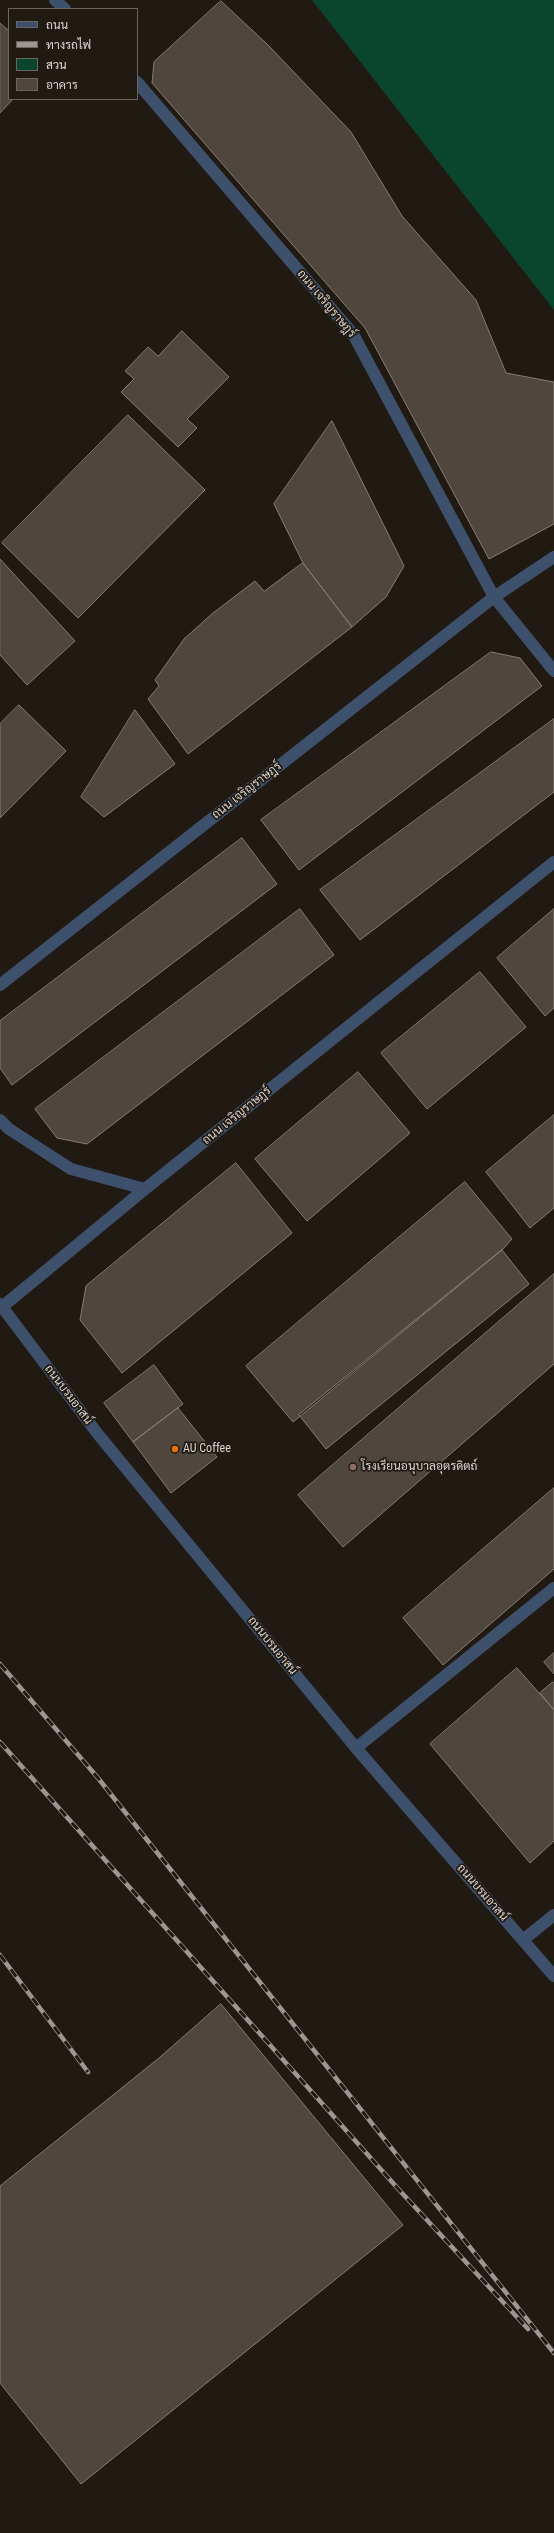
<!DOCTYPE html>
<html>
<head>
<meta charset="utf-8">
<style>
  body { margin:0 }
  #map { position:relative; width:554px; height:2533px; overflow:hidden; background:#211a13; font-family:"Roboto Condensed",Sarabun,sans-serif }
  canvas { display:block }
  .legend { position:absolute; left:8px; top:8px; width:130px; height:92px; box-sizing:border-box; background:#211a13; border:1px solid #6b655f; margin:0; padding:5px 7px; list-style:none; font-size:12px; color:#dbd5d0 }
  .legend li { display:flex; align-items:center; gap:8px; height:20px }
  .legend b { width:20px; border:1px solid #6b655f }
</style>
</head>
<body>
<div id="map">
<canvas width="554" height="2533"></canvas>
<ul class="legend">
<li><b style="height:5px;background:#3d516c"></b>ถนน</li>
<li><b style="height:5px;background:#9d9691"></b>ทางรถไฟ</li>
<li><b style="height:11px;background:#0a462e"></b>สวน</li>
<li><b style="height:11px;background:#4f473e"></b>อาคาร</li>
</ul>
</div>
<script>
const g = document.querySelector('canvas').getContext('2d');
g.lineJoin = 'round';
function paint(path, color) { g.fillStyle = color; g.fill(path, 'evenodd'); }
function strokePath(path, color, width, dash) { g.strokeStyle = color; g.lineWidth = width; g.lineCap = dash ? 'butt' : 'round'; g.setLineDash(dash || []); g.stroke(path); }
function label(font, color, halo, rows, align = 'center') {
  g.font = font + ' "Roboto Condensed",Sarabun,sans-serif'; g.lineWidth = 3.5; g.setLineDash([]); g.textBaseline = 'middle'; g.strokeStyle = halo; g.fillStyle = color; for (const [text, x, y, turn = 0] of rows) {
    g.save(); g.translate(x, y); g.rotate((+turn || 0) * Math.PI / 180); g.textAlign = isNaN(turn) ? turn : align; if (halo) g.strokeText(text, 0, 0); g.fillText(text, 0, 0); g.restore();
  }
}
const green = new Path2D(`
  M312,0h242v310z`);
const building = new Path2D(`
  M221,1l47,44 83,87 51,84 74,84 30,73 48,9v142l-65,35 -124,-231 -213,-245 2,-21z
  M0,23l9,8v68h4l-13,14z
  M182,331l47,46 -42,42 10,9 -19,19 -57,-55 13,-13 -9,-8 23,-24 10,9z
  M128,415l77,75 -127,128 -76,-75z
  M332,421l72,145 -18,31 -34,30 -49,-64 -29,-59z
  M0,559l75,82 -48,44 -27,-30z
  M303,563l49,64 -164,127 -40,-55 11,-13 -4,-6 29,-41 29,-26 42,-32 9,10z
  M491,652l29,6 22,28 -243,184 -38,-50z
  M19,705l47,46 -66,67v-94z
  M135,710l40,54 -71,53 -23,-20z
  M554,719v73l-194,148 -40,-50z
  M242,838l35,46 -265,201 -12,-17v-47z
  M300,909l34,46 -247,189 -30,-6 -22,-29z
  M554,909v99l-9,8 -48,-58z
  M480,972l46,55 -99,82 -46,-56z
  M358,1072l52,61 -103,88 -52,-62z
  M554,1115v93l-24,20 -44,-56z
  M236,1163l56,70 -170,140 -42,-53 6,-34z
  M465,1182l47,57 -10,11 -209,172 -47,-56z
  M502,1250l27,34 -203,165 -27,-34z
  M554,1274v90l-211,183 -45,-52z
  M154,1365l29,39 -50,38 -29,-39z
  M178,1408l39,49 -46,36 -38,-51z
  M554,1488v81l-111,96 -40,-47z
  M554,1653v21l-10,-12z
  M517,1668l37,42v131l-24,22 -100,-119z
  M553,1682l1,1v27l-14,-17z
  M221,2004l182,221 -322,259 -81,-101v-197l159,-128z`);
const minor = new Path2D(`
  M55,0l10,9
  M554,557l-60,40 60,74
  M0,985l494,-388 -141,-263 -216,-252
  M0,1120l9,9 62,40 74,20 409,-327
  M0,1304l97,129 259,315 198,228
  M2,1307l143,-118
  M356,1748l198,-160
  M523,1940l31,-25`);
const rail = new Path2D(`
  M0,1664l98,114 456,575
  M0,1742l401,450 127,137
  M0,1955l88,117`);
const markers = [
  [175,1449,4,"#e8710a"],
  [353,1467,4,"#8d6e63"]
];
const streetNames = [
  ["ถนน เจริญราษฎร์",326,304,50],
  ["ถนน เจริญราษฎร์",247,791,-38],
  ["ถนน เจริญราษฎร์",237,1116,-39],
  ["ถนนบรมอาสน์",68,1395,53],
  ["ถนนบรมอาสน์",272,1646,51],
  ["ถนนบรมอาสน์",482,1893,49]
];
const poiNames = [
  ["AU Coffee",183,1449],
  ["โรงเรียนอนุบาลอุตรดิตถ์",361,1467]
];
paint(green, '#0a462e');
paint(building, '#4f473e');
strokePath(building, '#867c73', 1);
strokePath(minor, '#3d516c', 12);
strokePath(rail, '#9d9691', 4.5);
strokePath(rail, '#211a13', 3, [9]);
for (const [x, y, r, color] of markers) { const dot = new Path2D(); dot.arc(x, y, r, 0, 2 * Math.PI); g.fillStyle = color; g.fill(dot); strokePath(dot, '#211a13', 1.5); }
label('12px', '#dbd5d0', '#211a13', streetNames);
label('12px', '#dbd5d0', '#211a13', poiNames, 'left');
</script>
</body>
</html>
